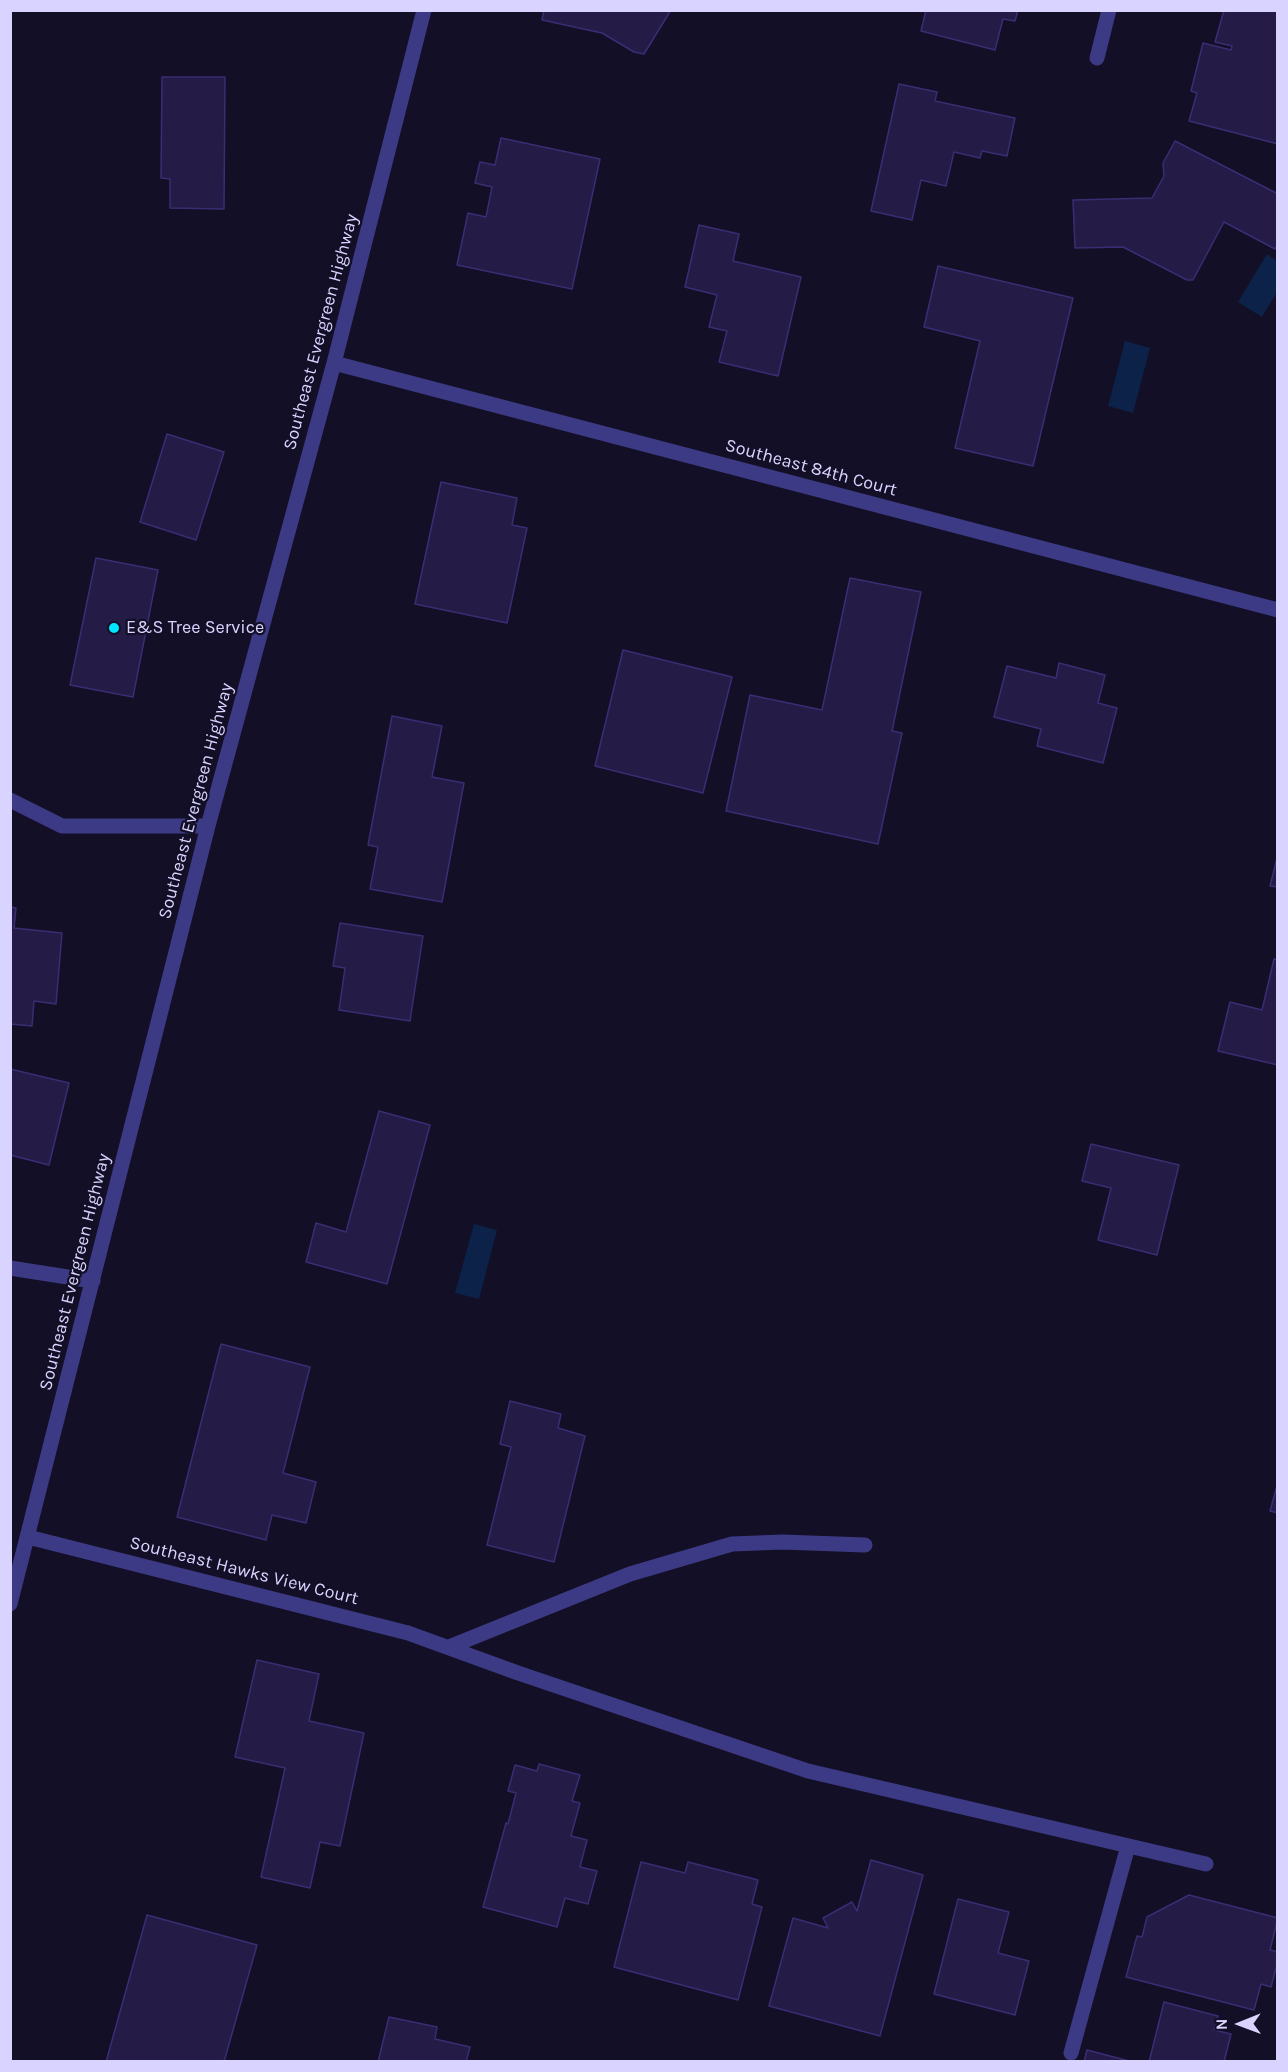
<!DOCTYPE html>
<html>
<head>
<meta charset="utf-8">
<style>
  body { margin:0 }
  #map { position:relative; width:1288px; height:2072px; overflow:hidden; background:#130f26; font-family:Karla,sans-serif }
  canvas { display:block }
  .frame { position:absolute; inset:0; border:12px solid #d9d4ff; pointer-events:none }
  .north { position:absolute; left:1210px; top:1994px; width:60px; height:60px; -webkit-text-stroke:4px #130f26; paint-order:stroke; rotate:269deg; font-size:16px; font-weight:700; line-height:24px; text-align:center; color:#d9d4ff }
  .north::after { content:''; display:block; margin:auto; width:21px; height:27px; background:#d9d4ff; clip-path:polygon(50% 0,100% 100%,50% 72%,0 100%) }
</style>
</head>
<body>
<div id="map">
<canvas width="1288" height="2072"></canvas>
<div class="frame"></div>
<div class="north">N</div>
</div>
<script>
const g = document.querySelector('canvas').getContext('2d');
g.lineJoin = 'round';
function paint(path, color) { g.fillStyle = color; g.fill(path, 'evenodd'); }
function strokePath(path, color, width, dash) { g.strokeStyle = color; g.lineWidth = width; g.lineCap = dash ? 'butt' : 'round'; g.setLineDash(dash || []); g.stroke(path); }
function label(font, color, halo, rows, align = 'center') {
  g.font = font + ' Karla,sans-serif'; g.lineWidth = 4.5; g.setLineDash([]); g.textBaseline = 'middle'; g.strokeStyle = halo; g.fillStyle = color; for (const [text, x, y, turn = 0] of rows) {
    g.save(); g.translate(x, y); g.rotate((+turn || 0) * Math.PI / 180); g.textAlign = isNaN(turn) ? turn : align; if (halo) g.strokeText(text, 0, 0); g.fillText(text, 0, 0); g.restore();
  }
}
const water = new Path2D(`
  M1267,254l10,7v31l-15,25 -24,-15z
  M1125,341l25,7 -17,65 -25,-7z
  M474,1224l23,6 -18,69 -24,-6z`);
const building = new Path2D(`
  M544,10h127l-27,44 -10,-2 -32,-19 -60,-13z
  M926,10h92l-3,11 -12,-2 -8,31 -74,-19z
  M1224,10h54v134l-89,-23 8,-28 -6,-2 12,-48 28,7 1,-4 -17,-4z
  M162,77h63l-1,132 -54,-1v-29l-9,-1z
  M899,84l38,8 -2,9 80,17 -8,38 -25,-5 -2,7 -26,-6 -8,34 -25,-6 -9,40 -41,-9z
  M501,138l99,21 -28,130 -115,-24 11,-52 18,4 6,-30 -17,-4 5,-21 15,3z
  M1175,141l103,53v49l-3,6 -51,-27 -31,58h-6l-64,-33 -48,1 -2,-48 79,-2 12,-22 -1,-13z
  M699,225l40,9 -6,27 68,16 -23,99 -59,-14 8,-31 -18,-4 8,-32 -32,-8z
  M938,266l135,32 -40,168 -78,-18 25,-107 -56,-14z
  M167,434l57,18 -28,88 -56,-18z
  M441,482l76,16 -5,27 15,3 -20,95 -92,-19z
  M96,558l62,12 -25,127 -63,-12z
  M850,578l71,14 -29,139 10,2 -24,111 -152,-33 24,-116 72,15z
  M623,650l109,27 -29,116 -108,-27z
  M1059,663l46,12 -7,28 19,5 -14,55 -66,-17 4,-17 -47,-12 13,-51 49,12z
  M392,716l50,10 -10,51 32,6 -22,119 -72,-13 8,-42 -10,-2z
  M1278,854v33l-8,-1z
  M10,907l6,1 -2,20 48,5 -6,71 -22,-3 -2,25 -22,-2z
  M340,923l83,13 -13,85 -71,-11 6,-42 -12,-2z
  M1274,959l4,1v105l-60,-14 12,-49 32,8z
  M10,1069l59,14 -20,82 -39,-10z
  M379,1111l51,14 -43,159 -81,-22 10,-39 30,9z
  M1091,1144l88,21 -22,90 -59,-15 13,-52 -29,-7z
  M221,1344l89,23 -27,106 33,9 -10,41 -34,-8 -6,25 -89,-23z
  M510,1401l51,13 -3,14 27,8 -31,126 -67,-17 24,-98 -11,-3z
  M1278,1482v31l-8,-2z
  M257,1660l62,14 -10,47 55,12 -24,113 -20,-4 -10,46 -49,-11 24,-109 -50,-11z
  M539,1764l41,11 -8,26 8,2 -9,33 16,4 -7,27 17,4 -9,33 -23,-6 -8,29 -74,-20 23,-84 2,1 8,-31 -8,-2 7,-26 22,6z
  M871,1860l52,15 -43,161 -111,-30 24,-88 35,10 -5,-10 29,-16 5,9z
  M641,1862l44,11 3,-11 70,18 -6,24 10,3 -24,93 -124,-33z
  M1189,1895l89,23 -8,32 8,2v9l-7,26 -10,-3 -7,26 -128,-33 11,-41 5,1 5,-20z
  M958,1899l51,13 -11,41 31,8 -14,54 -81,-21z
  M147,1915l110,30 -33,117h-118z
  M1164,2002l54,14 -4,14 17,4 -7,28h-75z
  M389,2017l48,10 -2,12 35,8 -4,15h-88z
  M1087,2050l46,12h-49z`);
const minor = new Path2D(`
  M1097,58l12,-48
  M334,363l944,247
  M10,800l52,26h146
  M10,1268l83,13
  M28,1537l380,96 110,40 290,98 398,93
  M10,1604l198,-778 126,-463 90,-353
  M449,1647l181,-73 102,-30 50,-2 83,3
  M1071,2053l57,-207`);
const markers = [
  [114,628,6,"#00e5ff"]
];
const streetNames = [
  ["Southeast Evergreen Highway",321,332,-75],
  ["Southeast 84th Court",811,468,15],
  ["Southeast Evergreen Highway",196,801,-75],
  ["Southeast Evergreen Highway",75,1272,-76],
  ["Southeast Hawks View Court",244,1571,14]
];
const poiNames = [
  ["E&S Tree Service",126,628]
];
paint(water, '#0c2248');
paint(building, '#241b47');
strokePath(building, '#3b2d73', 1.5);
strokePath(minor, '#3d3a85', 15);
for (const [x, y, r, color] of markers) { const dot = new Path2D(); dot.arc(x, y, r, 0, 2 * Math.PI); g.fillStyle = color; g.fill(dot); strokePath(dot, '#130f26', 2); }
label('18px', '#d9d4ff', '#130f26', streetNames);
label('18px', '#d9d4ff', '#130f26', poiNames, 'left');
</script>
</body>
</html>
